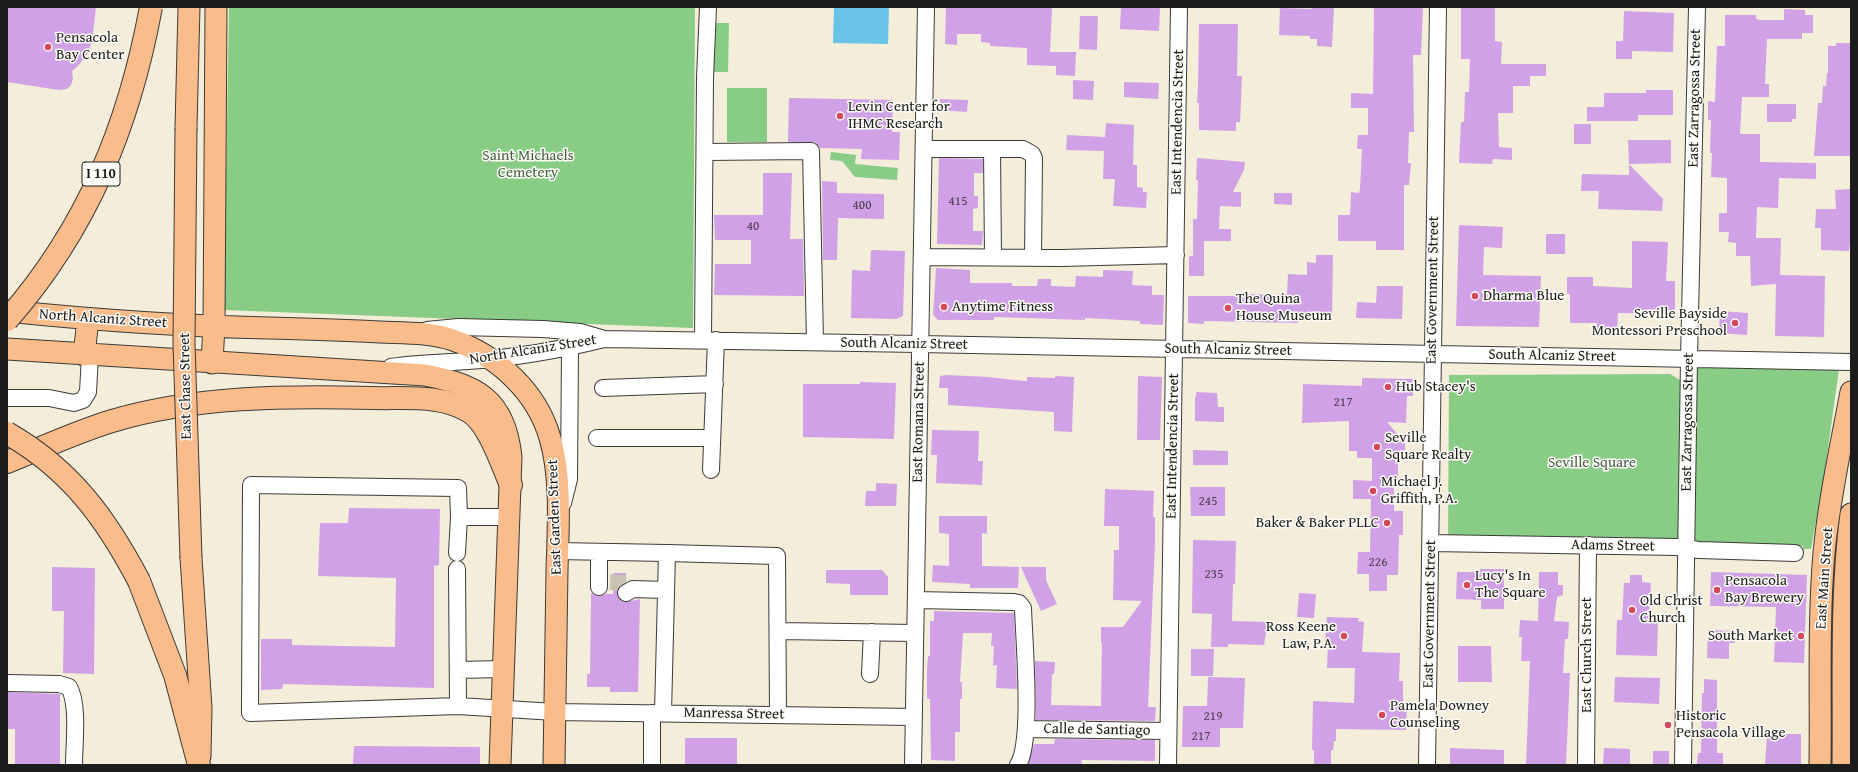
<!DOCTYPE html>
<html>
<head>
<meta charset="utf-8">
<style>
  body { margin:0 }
  #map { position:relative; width:1858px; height:772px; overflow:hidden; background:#f4edd9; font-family:"Gentium Book Plus",serif }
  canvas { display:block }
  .frame { position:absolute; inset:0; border:8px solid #1c1c1c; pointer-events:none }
</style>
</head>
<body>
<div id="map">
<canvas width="1858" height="772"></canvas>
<div class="frame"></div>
</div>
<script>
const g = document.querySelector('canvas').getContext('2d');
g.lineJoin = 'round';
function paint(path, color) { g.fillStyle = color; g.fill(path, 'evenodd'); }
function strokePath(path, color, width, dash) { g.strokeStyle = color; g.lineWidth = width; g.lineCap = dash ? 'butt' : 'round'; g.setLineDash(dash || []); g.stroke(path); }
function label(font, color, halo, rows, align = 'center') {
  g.font = font + ' "Gentium Book Plus",serif'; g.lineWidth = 3; g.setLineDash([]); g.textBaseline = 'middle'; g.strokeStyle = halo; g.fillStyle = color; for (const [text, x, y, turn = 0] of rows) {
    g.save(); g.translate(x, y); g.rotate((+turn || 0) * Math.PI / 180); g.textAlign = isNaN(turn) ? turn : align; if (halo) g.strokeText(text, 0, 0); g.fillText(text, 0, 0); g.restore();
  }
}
const green = new Path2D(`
  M229,7h466l-2,321 -469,-18z
  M714,23h15l-1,49h-14z
  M727,88h40v54h-40z
  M831,152l25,3 -1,9 43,4 -1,12 -42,-3 -13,-16 -12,-1z
  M1697,366l142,3 -15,108 -13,72h-8v-3l-108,-4z
  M1670,374l12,7 -2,158 -232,9 1,-173z`);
const water = new Path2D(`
  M834,7h55l-1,37 -55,-1z`);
const building = new Path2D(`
  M7,7h89l-4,34 -4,12 -10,13 -6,5 1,8 -2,6 -4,4 -8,1 -52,-8z
  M946,7h106l-2,45h26l-1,24 -19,-1v-9l-29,-1v-17l-37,-2v-3l-9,-1v-8h-24v11l-12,-1z
  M1121,7l39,1 -1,23 -39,-2z
  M1312,7h22l-2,40 -15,-1v-7h-7v-3l-31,-1 1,-27 32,1z
  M1374,7h49l-2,48h-8l1,77h-5l-1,31h3l-2,22h-5v65h-28v-9h-38v-26h12l1,-23 8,1 1,-4 2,-40h-5l1,-14h10v-27h-17v-15l22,1z
  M1461,7h34v34l7,1 -1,22h45v12h-16v10h-17v27h-15l1,34 13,1v12l-19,-1 -1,5 -33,-1 2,-41h3l1,-30h4l1,-33h-9z
  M1784,9l21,1v5h8v18h-11v6h-35l-2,45h4v13h-27l-2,37h20v28l56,1v16l-37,-1 -1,30 -21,-1 -1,31h25l-1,37 45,1 -1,61 -49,-1 1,-52 -25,2 -1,-30h-14v-13l-8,-1 1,-10h-10v-19h8v-35l-16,-1 1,-24h-2l1,-33h-3v-19l7,1 2,-56h8v-31h31v4l4,1h24z
  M1624,11l50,2 -1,39 -41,-1v8h-16v-18h7z
  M1080,16h18l-1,34 -18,-1z
  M1199,24h39l-1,52h5l-2,46h-4v9l-37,-1v-27h-2l1,-15z
  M1836,43h15v113h-37l4,-53h4l1,-17h3l1,-13h1v-27h8z
  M1073,80l21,1 -1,19 -20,-1z
  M1124,82l35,1 -1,16 -34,-2z
  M1646,90h27v25h-35v6h-51v-14h17v-14h42z
  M789,98l104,2 -1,32h8l-1,28 -38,-1 1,-10 -42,-1 -4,-5 -5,-1h-23z
  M940,99l28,1 -1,12 -27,-2z
  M1767,104h29v15h-4v3h-25z
  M1106,123l28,2 -1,40h4v22l6,1v4h4l-1,16 -33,-2 2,-27h-12l1,-28 -38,-1 1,-15 38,2z
  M1574,124h17v20h-17z
  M1628,140h43v23l-42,1z
  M939,158l44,1v14h-9v23h4v12l-5,1v22h10l-1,14 -45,-1z
  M1197,158l48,4 -1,8 -11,22h8v15l-21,-1 -1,23h12v12h-27v35h-15v-20h4v-37h4l1,-39h-2z
  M1629,164l34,35 -1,12 -64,-2 1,-18h-18l1,-17 47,1z
  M763,173h29l-2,66h13l1,57 -90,-1 1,-31h36v-24h-36l-1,-25h49z
  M822,181l15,1v11l47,1v25l-46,-1 -1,42h-14z
  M1851,189v40l-2,22 -28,-1v-22h-6l1,-19h20l-1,-19z
  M1274,193h18v12l-18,-1z
  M1459,225l44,2 -1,21 -18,-1 -1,28 58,1 -2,51 -83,-1z
  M1546,234h19v20h-19z
  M1632,241l36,1 -2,39h9v33l-57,-1 -1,17 -20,-1v-6h-27v-29h-3v-17h26v9l39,2z
  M871,250l34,1 -2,65 -7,3 -45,-1 1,-48 18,1z
  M1316,255h17l-1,63h-34v5l-94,-2v3l-16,-1v-27h57v-2l31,1v-1h11l1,-20 19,1v-13l9,1z
  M936,268l34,2v13h42v3h25l1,-7h13v7l24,1 1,-11 27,1v-7l30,1 -1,14 20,1v9h12l-1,30 -23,-1v-3l-55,-3v2l-91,-3v3h-56l-5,-5z
  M1377,286h26l-1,33 -46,-1 1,-16 19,1z
  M1720,311l28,2 -1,22 -28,-2z
  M947,375l41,2 36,4h3v-4l28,1v-2l19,1 -2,55 -18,-1v-19l-106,-7v-17h-9l1,-12z
  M1138,376l24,1 -2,63h-23z
  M1362,378l51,1v17h-6l-1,27 -19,-1 18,21v9l-7,7v25h-4v27h9v24h-4l-1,40h-11v16h-18v-17h-12l1,-22h12l1,-53h-18v-19l19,1v-23h-15v-7h-8v-30l-47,2 1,-39 59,2z
  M860,382l36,1 -2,56 -91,-2v-53h57z
  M1196,392l21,1 1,14h6v15l-29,-1v-24h1z
  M932,430l47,1 -1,30h5l-1,24 -46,-2 1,-28h-6z
  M1193,450l35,1v14h-35z
  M876,483l21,1 -1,22h-31l1,-15h10z
  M1190,487h35v29h-34z
  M1105,489l49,2 -1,26h2v26l-7,164h8l-1,14 -119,-1 -1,-59 20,1 -1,12h-2l-1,31 50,1 1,-63h-1v-16h22l19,-26 -29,-1 1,-50h5v-24h-15z
  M349,508l91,1 -1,56 -5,1v122l-151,-4 -1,5 -21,1v-51h31v6l103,2 1,-69 -78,-2 2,-53h28z
  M939,516h48v18l-5,-1v33l37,1 -1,21h-48v-4l-38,-2 1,-17 16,1v-32l-10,-1z
  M1193,540l43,1 -1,43h-2l-1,37 37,1 -1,9 -2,2 -2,12 -36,-1v3h-17l1,-33 -20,-1z
  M52,567l43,1 -1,106 -31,-1 1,-62h-12z
  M1021,567h25v13l11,24 -16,7z
  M1480,569h24v40h-23v-9l-25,-1 1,-27h22z
  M826,570h56l6,7v18h-38v-11l-24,-1z
  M1539,572h19v13h5v10l-6,2 -3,24 15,1 -1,17h-3l-2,34h7l-4,92h-40l4,-104h-9l1,-24h-3l1,-17 18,1z
  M1711,572l96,3 -3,88 -30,-1 2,-55 -66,-1z
  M614,573h12v9l-8,6 -1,5 4,8 5,1 14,-3 -2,93h-28v-5h-23v-13h3l1,-81 8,3 6,-2h8z
  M1630,575h12v7l9,1 -2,37 9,1 -1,35 -41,-1 1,-35h5l2,-37h6z
  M1299,593l17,1 -2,24 -17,-1z
  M934,611l80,2 3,76 -21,-1 1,-23 -4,1 1,-20h-3l1,-13h-29l-3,49h2v17h-2v33h-5v29l-24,-1 -1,-61h-3v-30l1,-13h2v-35h4z
  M1327,617l32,1 -1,3 6,1 -2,30 38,1 -1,28h4v21h4l-1,28 -70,-1v12h-2l-1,9h-2v15h-17v-15h-2l1,-49 41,2 1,-35h-28l1,-24h-3z
  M1708,630l27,1v12h-6v16l-22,-1z
  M1458,646h33l1,36h-34z
  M1191,649h23l-1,27h-22z
  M1208,677l37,1 -2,50h-23v19h-38l1,-41h24z
  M1615,677l45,1 -1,26 -45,-2z
  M1704,679l13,1v73h6v12h-26l1,-12h3l1,-60h2z
  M7,692l53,2v71h-45v-36h-8z
  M1767,734h34v31h-36z
  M685,738h52v27h-52z
  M1055,739l100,1v21l-73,-1 -1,5h-53l6,-21h20z
  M354,746l126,1v18h-127z
  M1450,748l54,2v15h-54z
  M1604,748l26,1v16h-27z
  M1653,751h16v14h-16z`);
const minorTunnel = new Path2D(`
  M610,582l17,1`);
const minor = new Path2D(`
  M924,149h99l9,5 2,4 -1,100
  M992,149l1,108
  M705,152l106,-1 4,191
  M922,257l139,1 115,-3
  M427,330l31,-3 85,2 37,3 24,7
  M703,340l2,-262 3,-71
  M391,367c26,-4 51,-4 77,-6 45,-3 92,-11 136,-22l316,5 931,18
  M603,388l112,-4
  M7,398h42l25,5 9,-3 5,-8 2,-37
  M597,438h115
  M711,470l5,-130
  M563,503l6,-24 1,-131
  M509,517h-50l-1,-29 -207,-3 -1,228 208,-7 97,6 359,5
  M1431,543l246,4 22,3 96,3
  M557,551l110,2 -4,160
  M599,552v35
  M457,553l2,-36
  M667,553l110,3 1,159
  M457,569l1,137
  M626,593l7,-4 33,1
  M916,600l98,2 5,1 4,5c1,33 10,133 -5,157
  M778,631l137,2
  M458,670l45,-1
  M870,674l2,-42
  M7,683l52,1 10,3c10,18 5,57 5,78
  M1026,729l142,2
  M652,765v-52
  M913,765l13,-758
  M1168,765l11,-758
  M1427,765l11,-758
  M1586,765l2,-220
  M1683,765l6,-406 8,-352`);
const major = new Path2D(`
  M186,128l3,-121
  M7,311c87,9 175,15 262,17 37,1 74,2 111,4 24,1 51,0 73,8 45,16 84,52 97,98 12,40 8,92 7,133 -1,65 -2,129 -3,194
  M7,349l418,26c52,10 80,24 86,82l-11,308
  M84,355l4,-36
  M212,363l2,-37 2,-319
  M191,558l10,150 -1,48
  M1820,765c1,-70 -2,-142 4,-212 5,-54 17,-107 27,-161
  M1843,765c1,-83 -3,-169 8,-251`);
const highway = new Path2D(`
  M7,462c35,-14 69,-30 105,-41 84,-25 173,-25 261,-23 32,1 69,-4 97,14 19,12 32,53 41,73
  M139,581l36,94 24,90`);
const majorBridge = new Path2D(`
  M186,128l-2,216 7,214`);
const highwayBridge = new Path2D(`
  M7,320c80,-91 122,-194 144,-313
  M7,433c63,36 99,85 132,148`);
const markers = [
  [48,47,4,"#d1495b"],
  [840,116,4,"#d1495b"],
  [1475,296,4,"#d1495b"],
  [944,307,4,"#d1495b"],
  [1228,308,4,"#d1495b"],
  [1735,323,4,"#d1495b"],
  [1388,387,4,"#d1495b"],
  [1377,447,4,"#d1495b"],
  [1373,491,4,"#d1495b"],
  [1387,523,4,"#d1495b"],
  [1467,585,4,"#d1495b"],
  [1717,590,4,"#d1495b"],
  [1632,610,4,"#d1495b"],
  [1344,636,4,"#d1495b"],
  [1801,636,4,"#d1495b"],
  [1382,715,4,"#d1495b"],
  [1668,725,4,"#d1495b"]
];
const numberNames = [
  ["415",958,202],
  ["400",862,206],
  ["40",753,227],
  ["217",1343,403],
  ["245",1208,502],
  ["226",1378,563],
  ["235",1214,575],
  ["219",1213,717],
  ["217",1201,737]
];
const shields = [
  [101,174,38]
];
const shieldNames = [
  ["I 110",101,174]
];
const poiNames = [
  ["Pensacola",56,38],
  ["Bay Center",56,55],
  ["Levin Center for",848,107],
  ["IHMC Research",848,124],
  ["Dharma Blue",1483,296],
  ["The Quina",1236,299],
  ["House Museum",1236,316],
  ["Anytime Fitness",952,307],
  ["Seville Bayside",1727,314,"right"],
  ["Montessori Preschool",1727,331,"right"],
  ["Hub Stacey's",1396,387],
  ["Seville",1385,438],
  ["Square Realty",1385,455],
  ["Michael J.",1381,482],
  ["Griffith, P.A.",1381,499],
  ["Baker & Baker PLLC",1379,523,"right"],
  ["Lucy's In",1475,576],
  ["The Square",1475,593],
  ["Pensacola",1725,581],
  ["Bay Brewery",1725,598],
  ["Old Christ",1640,601],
  ["Church",1640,618],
  ["Ross Keene",1336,627,"right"],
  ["Law, P.A.",1336,644,"right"],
  ["South Market",1793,636,"right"],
  ["Pamela Downey",1390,706],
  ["Counseling",1390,723],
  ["Historic",1676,716],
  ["Pensacola Village",1676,733]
];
const streetNames = [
  ["East Zarragossa Street",1695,98,-89],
  ["East Intendencia Street",1178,122,-89],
  ["East Government Street",1433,290,-89],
  ["North Alcaniz Street",103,319,4],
  ["South Alcaniz Street",904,344,1],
  ["North Alcaniz Street",533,350,-9],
  ["South Alcaniz Street",1228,350,1],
  ["South Alcaniz Street",1552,356,1],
  ["East Chase Street",186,386,-91],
  ["East Romana Street",919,422,-89],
  ["East Zarragossa Street",1688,422,-89],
  ["East Intendencia Street",1173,446,-89],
  ["East Garden Street",555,517,-92],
  ["Adams Street",1613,546,1],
  ["East Main Street",1825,578,-86],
  ["East Government Street",1430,614,-89],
  ["East Church Street",1587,655,-90],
  ["Manressa Street",734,714,1],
  ["Calle de Santiago",1097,730,1]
];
const parkNames = [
  ["Saint Michaels",528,156],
  ["Cemetery",528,173],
  ["Seville Square",1592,463]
];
paint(green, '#88cc86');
paint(water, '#68c3e6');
paint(building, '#d0a1e6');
strokePath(minorTunnel, '#c9c3b3', 16, [16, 8]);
strokePath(minor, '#3c3b38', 18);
strokePath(major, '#3c3b38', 23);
strokePath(highway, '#3c3b38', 24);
strokePath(minor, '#fff', 16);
strokePath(major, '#f9bc8a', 21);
strokePath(highway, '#f9bc8a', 22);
strokePath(majorBridge, '#3c3b38', 23, []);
strokePath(highwayBridge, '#3c3b38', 24, []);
strokePath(majorBridge, '#f9bc8a', 21);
strokePath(highwayBridge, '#f9bc8a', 22);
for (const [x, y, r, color] of markers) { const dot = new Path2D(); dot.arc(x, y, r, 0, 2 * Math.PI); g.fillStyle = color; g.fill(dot); strokePath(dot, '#fdfcf7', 1.5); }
label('13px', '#493d4e', null, numberNames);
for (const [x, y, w] of shields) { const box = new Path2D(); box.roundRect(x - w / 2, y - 12, w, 24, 3); g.fillStyle = '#fdfcf7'; g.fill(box); strokePath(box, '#1c1c1c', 1); }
label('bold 14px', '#1c1c1c', null, shieldNames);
label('15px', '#1c1c1c', '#fdfcf7', poiNames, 'left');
label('15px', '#1c1c1c', '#fdfcf7', streetNames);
label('15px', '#476246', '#fdfcf7', parkNames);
</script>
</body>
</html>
